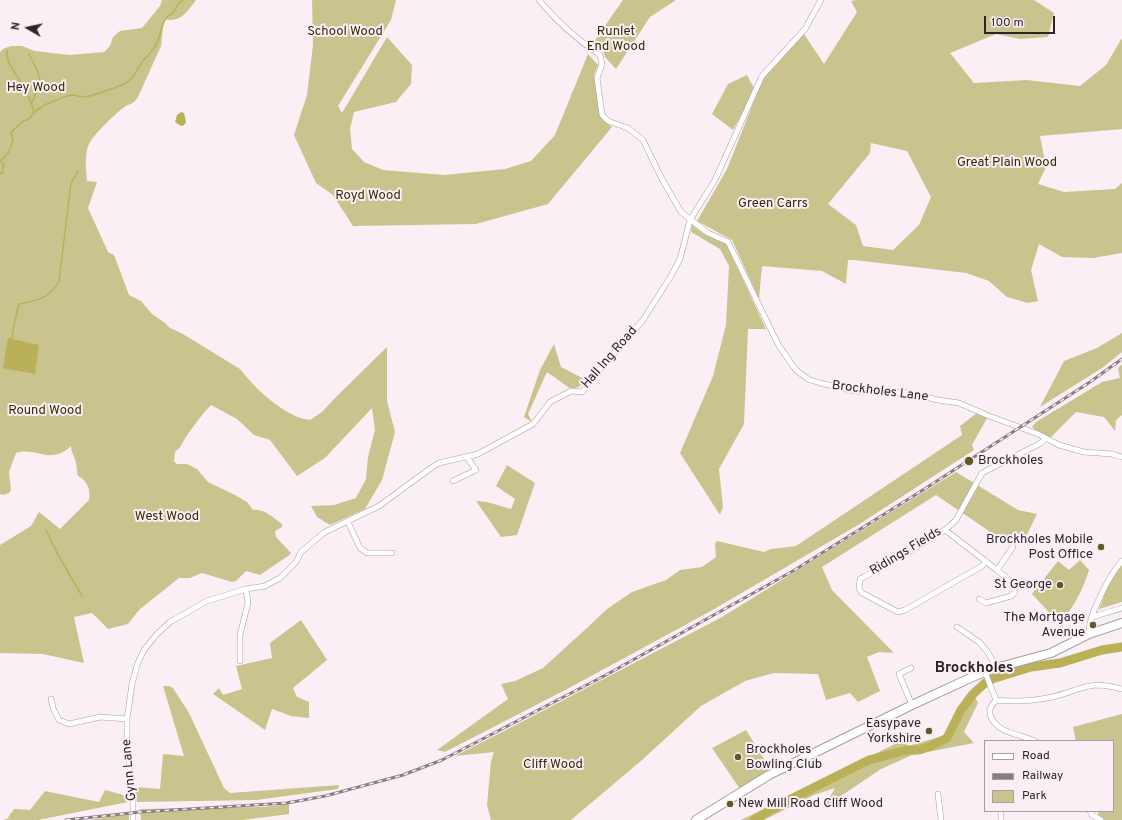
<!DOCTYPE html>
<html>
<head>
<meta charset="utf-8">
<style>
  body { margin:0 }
  #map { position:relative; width:1122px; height:820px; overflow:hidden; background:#faeff5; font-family:Overpass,sans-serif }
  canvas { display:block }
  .legend { position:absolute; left:984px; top:740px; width:130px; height:72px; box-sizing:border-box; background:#faeff5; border:1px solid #a69ea3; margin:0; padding:5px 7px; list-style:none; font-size:12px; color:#292528 }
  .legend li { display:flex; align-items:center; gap:8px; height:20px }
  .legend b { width:20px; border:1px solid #a69ea3 }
  .north { position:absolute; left:8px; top:8px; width:40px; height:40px; -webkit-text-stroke:3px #faeff5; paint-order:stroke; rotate:279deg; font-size:11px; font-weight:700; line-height:16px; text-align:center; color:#292528 }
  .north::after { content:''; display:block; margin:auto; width:14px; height:18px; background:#292528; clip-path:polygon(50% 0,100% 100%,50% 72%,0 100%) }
  .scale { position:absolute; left:984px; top:16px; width:71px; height:18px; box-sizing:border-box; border:2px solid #292528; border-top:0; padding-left:5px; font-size:12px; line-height:14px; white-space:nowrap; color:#292528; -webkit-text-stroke:3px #faeff5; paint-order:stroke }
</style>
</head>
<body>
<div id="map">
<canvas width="1122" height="820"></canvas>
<ul class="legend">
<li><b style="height:5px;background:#fff"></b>Road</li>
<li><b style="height:5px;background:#857e82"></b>Railway</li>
<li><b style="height:11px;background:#c9c48d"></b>Park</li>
</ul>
<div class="north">N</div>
<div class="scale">100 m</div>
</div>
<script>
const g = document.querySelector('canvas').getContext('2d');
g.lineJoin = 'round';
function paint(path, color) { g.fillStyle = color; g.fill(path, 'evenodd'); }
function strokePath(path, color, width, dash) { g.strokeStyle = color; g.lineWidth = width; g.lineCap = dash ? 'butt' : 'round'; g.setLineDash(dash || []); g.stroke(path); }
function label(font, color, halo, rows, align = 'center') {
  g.font = font + ' Overpass,sans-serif'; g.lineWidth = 4; g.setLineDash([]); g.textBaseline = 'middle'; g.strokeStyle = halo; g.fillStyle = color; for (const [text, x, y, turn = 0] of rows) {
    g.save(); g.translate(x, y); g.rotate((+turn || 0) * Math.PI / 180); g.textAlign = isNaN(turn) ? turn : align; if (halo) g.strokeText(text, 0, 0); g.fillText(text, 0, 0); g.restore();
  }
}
const green = new Path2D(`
  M162,0h34c-8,11 -16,24 -32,19l-3,27 -23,51c-5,8 -9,6 -15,11 -8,6 -30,27 -34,36 -5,11 -3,25 -2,37l10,1 -9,26 20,44 6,3 15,40 12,6 11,13 13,9 5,5 13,6 57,35c14,18 34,37 55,47 4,2 10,3 15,4l12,-8 13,-14 52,-51v54l8,31 -13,48 -17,29 -35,16 -13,-8 -6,-11 23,-1 22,-7 10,-19 2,-22 7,-27 -3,-22 -47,50 -28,18 -27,-36 -16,-5 -17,-16 -26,-14c-9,9 -16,19 -23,29 -5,6 -6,13 -13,18l-1,9 3,3h10l10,5 11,13 27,13 12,7 6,8c11,-2 20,8 29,14v3l-7,4 1,6 15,16 -3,3 -28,19 -14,-4 -10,10 -4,1 -30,-9 -12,5h-11l-40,32 -11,14 -20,5 -16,-16 -18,4 10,46 -41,-9 -43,-1v-108l31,-19 8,-14 21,17 29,-29c2,-10 -2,-20 -11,-24 -2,-6 -1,-12 -3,-17 -2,-5 -4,-8 -4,-13 -21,20 -34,0 -55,7l-7,19 2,18 -2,3 -6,2 -3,-1v-442l3,-3 8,-3h11l13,5 34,4 35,-3 6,-6 3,-9 7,-6 22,-3 18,-22z
  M312,0h84l-5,20 -53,86 4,7 45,-76 25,28 -1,19 -15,18 -42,10 -4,17 2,20 12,13 19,8 61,5 61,-6 26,-8 24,-26 33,-81 10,11 -4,10 5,37 3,7 10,8 -64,77 -72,20 -123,2 -20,-31 -17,-12 -22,-48 13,-40 6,-50z
  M623,0h53l-26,17 -34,52 -11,-12 -2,-7 -10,-7z
  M856,0h178l20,13 -6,24 -28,2 -24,-5 -46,19 24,30 53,-3 53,6 26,-21 16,-27v91l-82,7 6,31 -8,17 26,8 51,-3 7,-6v70l-29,5 -31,-1 -23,-13 -8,26 7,31 -10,2 -21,-6 -18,-16 -23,-8 -112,-13h-6l-2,24 -24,-13 -60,-5 -3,33 -27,-59 -35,-19 30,-52 37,-93 40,-42 20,30 33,-52 -6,-11zM871,143l36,8 24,46 -12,28 -26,25 -30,-4 -7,-21 -28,-21 42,-51z
  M747,75l7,13 -9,20 -12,22 -21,-16 16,-30z
  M692,225l12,9 22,9 40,86h-18l-4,95 -25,45 4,38 -3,8 -40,-62 33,-77 13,-51 3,-59 -9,-17 -29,-17z
  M1122,333v19l-20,16 -62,39 24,-46 33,-13z
  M554,344l7,23 25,13 -7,7 -8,2 -24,-17 -19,42 4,8 -8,-5 16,-47z
  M1122,364v51l-6,5 -1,11 -11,-14 -28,-5 -26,26 -14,-7 -4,-4 4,-5 66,-40 18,-4 -2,-10z
  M977,413l10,5 -15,27 2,5 -116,75 -149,87 -140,76 -124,64 -8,-2 71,-51 -7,-15 14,-3 28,-13 45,-41 19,-18 25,-17 34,-12 14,-10 22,-3 14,-10 -1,-13 2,-3 47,11 7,-3 25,-3 166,-111 -2,-9z
  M507,465l28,18 -18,52 -16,2 -25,-36 11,1 24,7 4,-10 -19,-13z
  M956,472l62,38 19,4 -15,31 -17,-3 -69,-47 -114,72 10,23 62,63 -15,-1 -12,5 13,34 -22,11 -8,-9 -24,7 -8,-26 -44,-1 -29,8 -44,25 -59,54 -71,60h-80l-4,-15 4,-44 3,-9 -39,4 53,-27 214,-112z
  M1080,560l9,10c-6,19 -16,40 -30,53l-27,-29 26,-33 11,9z
  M1122,565v37l-23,7 10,-26z
  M301,620l26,40 -34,28 4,9 12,5v16l-18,-2 -19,-7 -7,21 -52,-36 6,-6 4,7 19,-6 -6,-23 36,-8 -2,-15z
  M163,686h6l4,2 16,25 35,75 6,5 109,-8 -1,4 -82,11 -119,2 -2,-15 25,2 3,-35 21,2z
  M974,695l4,8 -14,29 10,11 -62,12 -31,14 -58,39 12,-20 -21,7 -50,25h-23l162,-80 5,6 38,-11z
  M1122,714v106h-25l2,-9h14v-70h-37l-3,-14z
  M746,730l25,40 -31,19 -28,-41z
  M105,790l22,6 1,6 -90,18h-35l4,-1 7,-10 16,1 15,-19 54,11z
  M289,804v10l-46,6h-102l-1,-11 124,-2z
  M129,813v7h-38z`);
const water = new Path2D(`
  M181,112l3,1 2,9 -2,3 -3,1 -6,-4 2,-7z
  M8,338l31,7 -4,29 -32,-6z`);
const stream = new Path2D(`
  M7,50c-2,15 12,26 18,39 3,7 7,15 9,23
  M29,54l8,16 3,10 -7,21 -2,2
  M0,173l2,1 2,-10 -3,-2v-2l8,-8 4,-12 -2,-8c4,-3 8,-7 11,-10 3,-2 6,-2 8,-4 2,-2 2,-4 4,-5 5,-7 30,-17 38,-18 4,0 8,2 12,2 9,-1 41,-12 46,-17 5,-5 8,-12 12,-18 5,-6 10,-10 14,-17 5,-8 5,-28 16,-31l7,-11 4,-3
  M12,339l2,-14 5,-21c19,-4 30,-5 40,-23l12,-98 7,-12
  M46,530l11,23 25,43`);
const river = new Path2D(`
  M754,820l25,-15 90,-45 38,-10h12l12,-4 16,-8 14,-28 12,-16 12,-11 7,-4 39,-12 29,-4 42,-13 20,-3`);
const street = new Path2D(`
  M539,0c17,21 39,40 61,55l2,9 -5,14 5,37 6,6 20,7 15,12 19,39 19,33 27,21 20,9 51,104 17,24 12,9 12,4 34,8 55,2 29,7 21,3 30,13 49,18 21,11 25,7 28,2 10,3
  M453,481l23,-11 -9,-13
  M348,522l12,26 7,5h25
  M945,530l52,40 18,15v7l-4,4 -25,7 -7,-4
  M986,561l-4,5 -77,44 -7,2 -36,-19 -3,-5 1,-9 4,-2 48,-27 33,-20 11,-10 26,-47 59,-30 5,-5
  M997,570l16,-23
  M1092,617l30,-9
  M957,627l22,15 8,9 10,17
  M1089,634c-2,-16 22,-62 33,-73
  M240,661v-26l8,-32 -2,-14
  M911,668l-12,6 13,31
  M985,672l11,28c-5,6 -8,10 -5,17 7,17 30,17 44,24
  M51,699l2,9 6,12 10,4 31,-7 27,2
  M996,700c19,2 37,1 56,-3 15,-3 29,-11 45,-12 9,0 17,2 25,4
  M938,794l3,26
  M1090,811l2,4 9,5
  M133,820v-26l-6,-49v-26l5,-35 5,-19 7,-15 13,-16 13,-12 37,-21 39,-12 19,-3 15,-8 16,-16 5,-10 24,-20 54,-26 52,-38 8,-5 39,-9 55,-30 17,-22 21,-11 11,1 2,-2 9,-13 50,-57 28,-44 9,-17 10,-39 25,-40 47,-104 43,-47 16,-29
  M1001,820v-9`);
const primary = new Path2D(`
  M696,820l73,-45 143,-70 56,-26 24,-10 59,-16 38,-19 33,-11`);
const rail = new Path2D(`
  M66,820l74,-8 147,-9 38,-7 78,-21 39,-15 162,-84 189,-105 130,-81 167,-108 32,-23`);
const markers = [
  [969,461,5,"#5f5a27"],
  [1101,547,4,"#5f5a27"],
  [1060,585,4,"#5f5a27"],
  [1093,625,4,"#5f5a27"],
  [929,731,4,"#5f5a27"],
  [738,757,4,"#5f5a27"],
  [730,804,4,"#5f5a27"]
];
const parkNames = [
  ["School Wood",345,32],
  ["Runlet",616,32],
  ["End Wood",616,47],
  ["Hey Wood",36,88],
  ["Great Plain Wood",1007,163],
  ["Royd Wood",368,196],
  ["Green Carrs",773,204],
  ["Round Wood",45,411],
  ["West Wood",167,517],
  ["Cliff Wood",553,765]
];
const streetNames = [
  ["Hall Ing Road",610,358,-49],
  ["Brockholes Lane",880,392,7],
  ["Ridings Fields",906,552,-31],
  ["Gynn Lane",130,770,-95]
];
const poiNames = [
  ["Brockholes",978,461,"left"],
  ["Brockholes Mobile",1093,540],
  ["Post Office",1093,555],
  ["St George",1052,585],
  ["The Mortgage",1085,618],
  ["Avenue",1085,633],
  ["Easypave",921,724],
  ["Yorkshire",921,739],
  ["Brockholes",746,750,"left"],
  ["Bowling Club",746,765,"left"],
  ["New Mill Road Cliff Wood",738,804,"left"]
];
const quarterNames = [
  ["Brockholes",974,669]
];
paint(green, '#c9c48d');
paint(water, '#b9b057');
strokePath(stream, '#b9b057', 1.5);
strokePath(river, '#b9b057', 9);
strokePath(street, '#a89da4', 6);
strokePath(primary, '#a89da4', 10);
strokePath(street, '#fff', 5);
strokePath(primary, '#fff', 8);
strokePath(rail, '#857e82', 3);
strokePath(rail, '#faeff5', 1.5, [4.5]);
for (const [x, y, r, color] of markers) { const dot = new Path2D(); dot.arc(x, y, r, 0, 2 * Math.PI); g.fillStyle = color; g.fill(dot); strokePath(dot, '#faeff5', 1.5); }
label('13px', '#302c04', '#faeff5', parkNames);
label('13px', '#292528', '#faeff5', streetNames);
label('13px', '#292528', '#faeff5', poiNames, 'right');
label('bold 15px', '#292528', '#faeff5', quarterNames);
</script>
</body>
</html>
